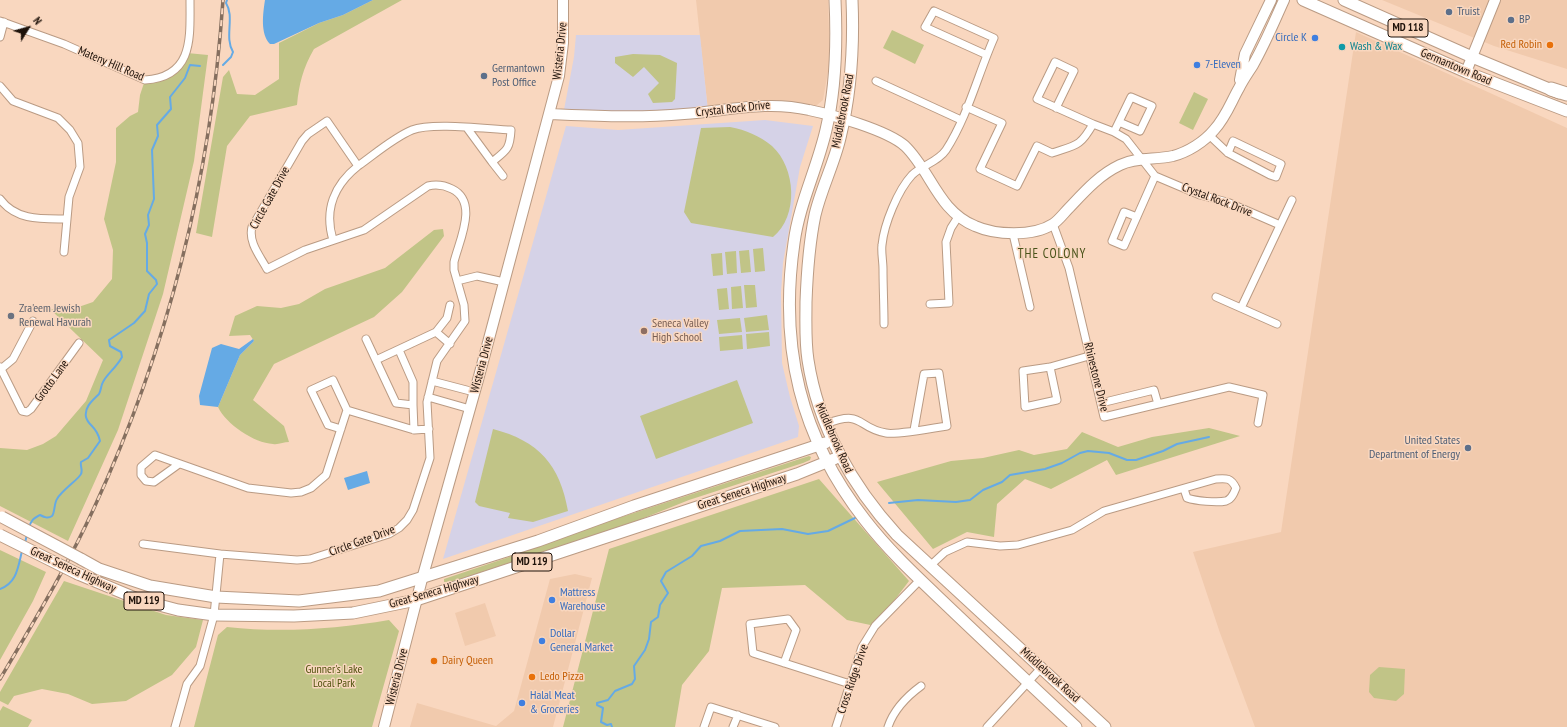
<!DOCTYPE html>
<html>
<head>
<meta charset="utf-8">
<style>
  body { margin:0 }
  #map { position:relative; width:1567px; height:727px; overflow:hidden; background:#f9d7bf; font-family:"PT Sans Narrow",sans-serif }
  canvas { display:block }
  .north { position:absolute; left:8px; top:8px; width:40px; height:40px; -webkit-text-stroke:3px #f9d7bf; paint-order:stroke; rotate:53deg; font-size:11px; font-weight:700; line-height:16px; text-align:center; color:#1e120a }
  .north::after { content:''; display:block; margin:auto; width:14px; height:18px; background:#1e120a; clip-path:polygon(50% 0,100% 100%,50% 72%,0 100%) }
</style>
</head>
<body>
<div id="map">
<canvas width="1567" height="727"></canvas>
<div class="north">N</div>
</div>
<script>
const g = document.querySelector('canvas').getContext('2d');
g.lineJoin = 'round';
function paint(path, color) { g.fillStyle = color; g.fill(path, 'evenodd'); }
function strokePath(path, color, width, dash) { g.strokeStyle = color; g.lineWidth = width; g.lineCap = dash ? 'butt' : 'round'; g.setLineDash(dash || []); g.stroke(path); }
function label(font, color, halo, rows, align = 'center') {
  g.font = font + ' "PT Sans Narrow",sans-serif'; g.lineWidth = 3; g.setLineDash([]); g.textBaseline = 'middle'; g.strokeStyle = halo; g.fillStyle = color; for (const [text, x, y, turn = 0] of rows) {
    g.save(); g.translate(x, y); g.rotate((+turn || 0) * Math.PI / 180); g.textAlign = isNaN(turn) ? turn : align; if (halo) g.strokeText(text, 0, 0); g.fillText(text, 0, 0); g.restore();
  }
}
const built = new Path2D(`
  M696,0h132l2,60 -7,40 -12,10 -103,1z
  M1382,0h185v69l-73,-23z
  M1356,32l211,96v599h-312l-35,-94 -27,-81 88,-20z
  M575,574l17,4 -39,149h-143l7,-24 79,23 18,-15 36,-132z
  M485,603l11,33 -31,10 -10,-33z`);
const education = new Path2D(`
  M576,35h124l8,76 -145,4 11,-58z
  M765,120l48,6 -13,41 -17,96 -2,30 1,70 8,34 9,29 -1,11 -355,122 123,-433 52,4z`);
const green = new Path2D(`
  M373,0h29l-88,49c-11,19 -15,35 -17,56l-47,11 -23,30 -15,91 -16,-4 27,-156 6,-7 8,24 18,1 24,-16v-36l40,-20 24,-8z
  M892,30l32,15 -9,19 -32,-16z
  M187,53l21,2 -14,106 -31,133 -45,136 -50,111 -68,-35v-58l27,2 16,-6 13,-8 30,-35 17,-41 -53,-51 17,2 26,-9 19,-23 1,-29 -9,-31 12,-57v-34l14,-12 8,-4 2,-17 5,-15 18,-3z
  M633,54l27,1 17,8 -2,36 -3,3 -19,1 -5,-9 11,-11 -15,-16 -11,10 -18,-14v-6z
  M1194,92l14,7 -15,31 -14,-7z
  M730,127c16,3 30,9 42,19 24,22 27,70 1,91l-82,-14 -7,-11 17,-84z
  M443,229l1,7 -42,56 -28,25 -100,47 -21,36 31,26 5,16c-5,0 -11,3 -16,2 -19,-1 -47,-20 -55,-37l22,-52 14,-14 -4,-6 -21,1 6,-20 22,-10 24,2 18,-4 26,-15 60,-21 49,-38z
  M763,248l2,23 -10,1 -2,-23z
  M749,250l2,22 -10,1 -2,-22z
  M736,251l1,22 -10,1 -2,-22z
  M722,253l1,22 -10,1 -2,-22z
  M744,285h11l2,22 -11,1z
  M741,286l2,22 -11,1 -1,-22z
  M727,288l2,21 -10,1 -2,-21z
  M767,315l2,15 -23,2 -2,-14z
  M740,318l2,14 -23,2 -2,-14z
  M769,332l1,14 -23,3 -1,-15z
  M742,335l1,14 -23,2 -1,-14z
  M737,380l16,43 -97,36 -16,-43z
  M1209,428l31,8 -124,39 -9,-15 -56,29 -26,-10 -28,25 -3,33 -27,-5 -34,17 -56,-67 74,-21 32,-3 36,-8 15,5 33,-6 15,-17 36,15 34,-10z
  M493,429c46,12 67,36 75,82l-35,11 -25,-4 2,-5 -31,-7 -4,-4z
  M809,456l2,1 -1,3 -7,3 -114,37 -55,22 -177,58 -8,2h-5v-3l74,-25 39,-16z
  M819,479l90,102 -34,45 -28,-6 -42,-35 -83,3 -13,63 -27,34 -7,42h-112l46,-178z
  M0,550l46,22 -13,29 -33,59z
  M64,581l102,34 37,5 -7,27 -24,28 -46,26 -34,3 -24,-10 -26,-5 -28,7 -6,9 -8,-4v-9z
  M389,620l10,11 -27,96h-178l24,-92 9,-8c54,6 109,2 162,-7z
  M1379,667l26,2 -1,25 -8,7 -22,-3 -5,-6 1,-17z
  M3,706l29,14 -4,7h-28v-16z`);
const water = new Path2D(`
  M265,0h108l-30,15 -24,8 -45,21h-4c-10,-10 -7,-31 -5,-44z
  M253,339l1,2 -14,14 -22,52 -18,-2 -1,-9 13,-48 9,-4 18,5z
  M367,471l3,12 -22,7 -4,-12z`);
const stream = new Path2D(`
  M223,65l8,-8 2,-5c-9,-15 2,-35 -7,-49l1,-3
  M889,503l29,-3 38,2 14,-2 13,-10 19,-8 8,-7 35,-6 17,-6 18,-10 8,-2 21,2 18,7h9l27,-9 14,-7 32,-7
  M29,528c2,-8 4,-9 11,-13 4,2 8,4 12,1 3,-3 2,-13 5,-17 5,-9 22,-20 24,-25 2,-4 -1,-8 0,-12l7,-4 12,-17c-3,-15 -12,-15 -14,-24 -2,-10 7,-17 13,-23 2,-3 2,-9 4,-12 4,-8 13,-14 19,-25l-1,-5 -11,-6 -1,-6 25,-17 11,-12 4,-17 8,-10 -1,-4 -9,-9v-28l-2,-9 4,-9 -1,-10 6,-16 -2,-49 6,-14 -1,-11 14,-16 -1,-12 15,-19 5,-13 10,1
  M25,543l2,-9
  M0,589c17,-6 18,-22 22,-38
  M612,727l-1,-3 -4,1 -6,-3 2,-14 -6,-3v-2l11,-3 7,-9 17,-7 3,-5 -1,-13 11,-16 4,-11 2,-17 7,-5 2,-12 8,-12 -7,-12 5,-9 26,-16 9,-10 19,-5 20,-10 42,-2 26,5 20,-3 27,-13`);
const street = new Path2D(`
  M0,21l64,23 81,36c49,-3 45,-43 45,-80
  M0,37l4,-15
  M876,81l85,39
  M0,86l13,15 45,17 12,12 8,13 2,24 -11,30 -5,55
  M966,107l36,16 -22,46 37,17 20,-40 15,7c24,-8 28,-6 41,-29l21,8 12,7 29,37 45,19 27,7 53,23
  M1056,108l18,-37 -19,-9 -18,37 56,25
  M1114,132l17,-35 21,9 -12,25 -21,-9
  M1209,135l19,18 42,22 6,2 5,-13 -48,-23 -5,12
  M492,162l11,14
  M358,166c17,-12 35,-28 54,-36 20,-8 75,-1 99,0 -1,19 -4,20 -19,32l-25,-34
  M0,199c16,22 42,20 67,20
  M1137,217l-13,-5 -12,29 12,5 31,-70
  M1053,224l16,44 35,149 125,-30 34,8 -5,28
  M1013,234l17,73
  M457,281l20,-5 27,6
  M1216,297l61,27
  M930,304l19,-1 -3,-61 5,-14 7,-11
  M1241,308l51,-108
  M884,324c0,-18 -1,-37 -1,-55 0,-8 -2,-17 -1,-24 2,-21 16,-55 30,-70 10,-10 26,-13 34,-25 22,-34 32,-76 48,-112l-60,-27 -9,16 62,28
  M436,332l14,12
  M366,339l30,64 17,2 1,25
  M399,350l14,32v23
  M376,360l60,-28 11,-14 3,-13
  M0,367l22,44 5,1 4,-3 48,-66
  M1050,367l7,33 -32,7 -2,-36 27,-4 39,-11
  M1,369l12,-10 20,-38
  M432,381l42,11
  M428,397l42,12
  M1101,403l53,-13 4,14
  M826,424c38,-15 30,4 60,9 9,2 49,-5 61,-7l-8,-53 -15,1 -10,56
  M341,429l-13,-4 -17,-35 22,-10 14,30
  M179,464l-25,18 -8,-1 -5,-6v-8l14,-12 93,33 43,5 10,-1 10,-4 15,-13 21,-65 67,20 15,-1
  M143,544l77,10 -6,61 -14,51 -13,18 -12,43
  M220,554l77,6 13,-1 79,-25 10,-6 8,-8 6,-10 17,-52 -3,-56 10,-41 28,-40 -1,-16 -10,-35v-8c5,-21 25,-60 -2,-73 -8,-4 -15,-5 -24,-3l-64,44 -59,20 -38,19c-7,-13 -19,-27 -15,-42l50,-86 6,-7 19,-13 31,45c-24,19 -34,44 -25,74
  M931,565l14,-13 22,-10 33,4 18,-1 54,-15 32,-19 112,-32c11,-1 15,-1 20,9 -2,5 -4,11 -10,13 -9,2 -30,0 -39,-3l-3,-9
  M784,663l12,-33 -8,-11 -38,5 3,29 97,31
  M704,727l7,-20 64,20
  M733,727l5,-12
  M836,727l26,-80 13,-21 45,-46
  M888,727c6,-18 18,-30 33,-41
  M987,727l54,-59`);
const secondary = new Path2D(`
  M1466,72l29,-72
  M1240,80l5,-26 26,-54
  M550,114c45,2 90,4 134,0 43,-3 83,-14 125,-4 24,5 78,20 96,36 26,25 33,65 70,80 20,9 58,11 78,-2 6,-4 11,-11 16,-16 16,-17 30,-33 51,-43 16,-8 35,-5 53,-9 15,-4 31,-14 41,-26 12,-13 17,-28 25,-42 4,-8 9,-15 14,-23 12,-21 21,-43 31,-65
  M384,727l38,-148 56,-199 81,-304 4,-33v-43`);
const primary = new Path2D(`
  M835,0c2,43 1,88 -9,130 -9,39 -27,74 -32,113 -15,104 6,194 71,277 27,35 60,64 91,94 40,38 80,76 120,113
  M852,0c2,46 -1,93 -12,138 -6,26 -19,51 -25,77 -6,29 -8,59 -9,87 0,19 -1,39 2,58 10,66 44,126 89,175l208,192
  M1303,0l163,72 101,39
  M1344,0l128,57 87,36
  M81,559l18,10 51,17 66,11 83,4 80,-10 159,-50 96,-35 191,-63
  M78,574l62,26 38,10 36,5 80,1 59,-3 63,-13 381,-126 37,-15`);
const highway = new Path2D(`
  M1551,89l16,5`);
const rail = new Path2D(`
  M0,679c33,-56 67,-112 94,-171 74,-160 117,-332 129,-508`);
const primaryBridge = new Path2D(`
  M2,517l79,42
  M0,535l78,39`);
const markers = [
  [1449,12,4,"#5c6f8a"],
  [1511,20,4,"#5c6f8a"],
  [1315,38,4,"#3f7fe0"],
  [1550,45,4,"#e8710a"],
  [1342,47,4,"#0f9aa8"],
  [1197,65,4,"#3f7fe0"],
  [484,76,4,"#5c6f8a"],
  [11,316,4,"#6b7280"],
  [644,331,4,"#8d6e63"],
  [1468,448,4,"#5c6f8a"],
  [552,600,4,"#3f7fe0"],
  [542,641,4,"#3f7fe0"],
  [434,661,4,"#e8710a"],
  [532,677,4,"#e8710a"],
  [522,703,4,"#3f7fe0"]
];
const shields = [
  [1408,28,40],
  [532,562,40],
  [144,601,40]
];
const shieldNames = [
  ["MD 118",1408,28],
  ["MD 119",532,562],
  ["MD 119",144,601]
];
const serviceNames = [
  ["Truist",1457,12],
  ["BP",1519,20],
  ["Germantown",492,69],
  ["Post Office",492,83],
  ["United States",1460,441,"right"],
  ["Department of Energy",1460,455,"right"]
];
const shopNames = [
  ["Circle K",1307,38,"right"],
  ["7-Eleven",1205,65],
  ["Mattress",560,593],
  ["Warehouse",560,607],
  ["Dollar",550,634],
  ["General Market",550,648],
  ["Halal Meat",530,696],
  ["& Groceries",530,710]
];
const foodNames = [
  ["Red Robin",1542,45,"right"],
  ["Dairy Queen",442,661],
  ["Ledo Pizza",540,677]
];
const cultureNames = [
  ["Wash & Wax",1350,47]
];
const streetNames = [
  ["Wisteria Drive",560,51,-84],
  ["Mateny Hill Road",111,64,23],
  ["Germantown Road",1456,67,23],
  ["Crystal Rock Drive",733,109,-6],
  ["Middlebrook Road",843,111,-79],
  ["Circle Gate Drive",270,198,-61],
  ["Crystal Rock Drive",1217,200,21],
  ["Wisteria Drive",482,365,-75],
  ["Rhinestone Drive",1096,377,76],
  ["Grotto Lane",52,381,-54],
  ["Middlebrook Road",834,438,66],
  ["Great Seneca Highway",742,492,-18],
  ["Circle Gate Drive",362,541,-20],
  ["Great Seneca Highway",73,570,25],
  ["Great Seneca Highway",434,592,-16],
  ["Middlebrook Road",1050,675,42],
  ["Wisteria Drive",397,677,-76],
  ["Cross Ridge Drive",853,679,-71]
];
const worshipNames = [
  ["Zra'eem Jewish",19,309],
  ["Renewal Havurah",19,323]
];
const educationNames = [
  ["Seneca Valley",652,324],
  ["High School",652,338]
];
const parkNames = [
  ["Gunner's Lake",334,670],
  ["Local Park",334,684]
];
const neighbourhoodNames = [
  ["THE COLONY",1052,254]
];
paint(built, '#f1caad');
paint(education, '#d5d2e7');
paint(green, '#c1c487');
paint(water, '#65aae5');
strokePath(stream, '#65aae5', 2);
strokePath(street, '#ba9b84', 9);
strokePath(secondary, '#ba9b84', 12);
strokePath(primary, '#ba9b84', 13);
strokePath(highway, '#ba9b84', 15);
strokePath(street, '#fff', 7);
strokePath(secondary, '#fff', 10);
strokePath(primary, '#fff', 11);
strokePath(highway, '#fff', 13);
strokePath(rail, '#856f5f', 3.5);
strokePath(rail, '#f9d7bf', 2, [6]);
strokePath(primaryBridge, '#ba9b84', 13, []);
strokePath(primaryBridge, '#fff', 11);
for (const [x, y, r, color] of markers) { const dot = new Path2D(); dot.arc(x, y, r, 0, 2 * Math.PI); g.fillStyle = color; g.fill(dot); strokePath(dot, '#f9d7bf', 1.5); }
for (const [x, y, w] of shields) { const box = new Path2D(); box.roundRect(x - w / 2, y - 9, w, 18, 3); g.fillStyle = '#f9d7bf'; g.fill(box); strokePath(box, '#1e120a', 1); }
label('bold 11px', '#1e120a', null, shieldNames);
label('12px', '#4e5e75', '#f9d7bf', serviceNames, 'left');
label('12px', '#366cbe', '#f9d7bf', shopNames, 'left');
label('12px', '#c56008', '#f9d7bf', foodNames, 'left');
label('12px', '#0d838f', '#f9d7bf', cultureNames, 'left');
label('12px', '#1e120a', '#f9d7bf', streetNames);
label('12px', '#5b616d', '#f9d7bf', worshipNames, 'left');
label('12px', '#785e54', '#f9d7bf', educationNames, 'left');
label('12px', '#50510d', '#f9d7bf', parkNames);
g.letterSpacing = '1px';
label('13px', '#4a531a', '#f9d7bf', neighbourhoodNames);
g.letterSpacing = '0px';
</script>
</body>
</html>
